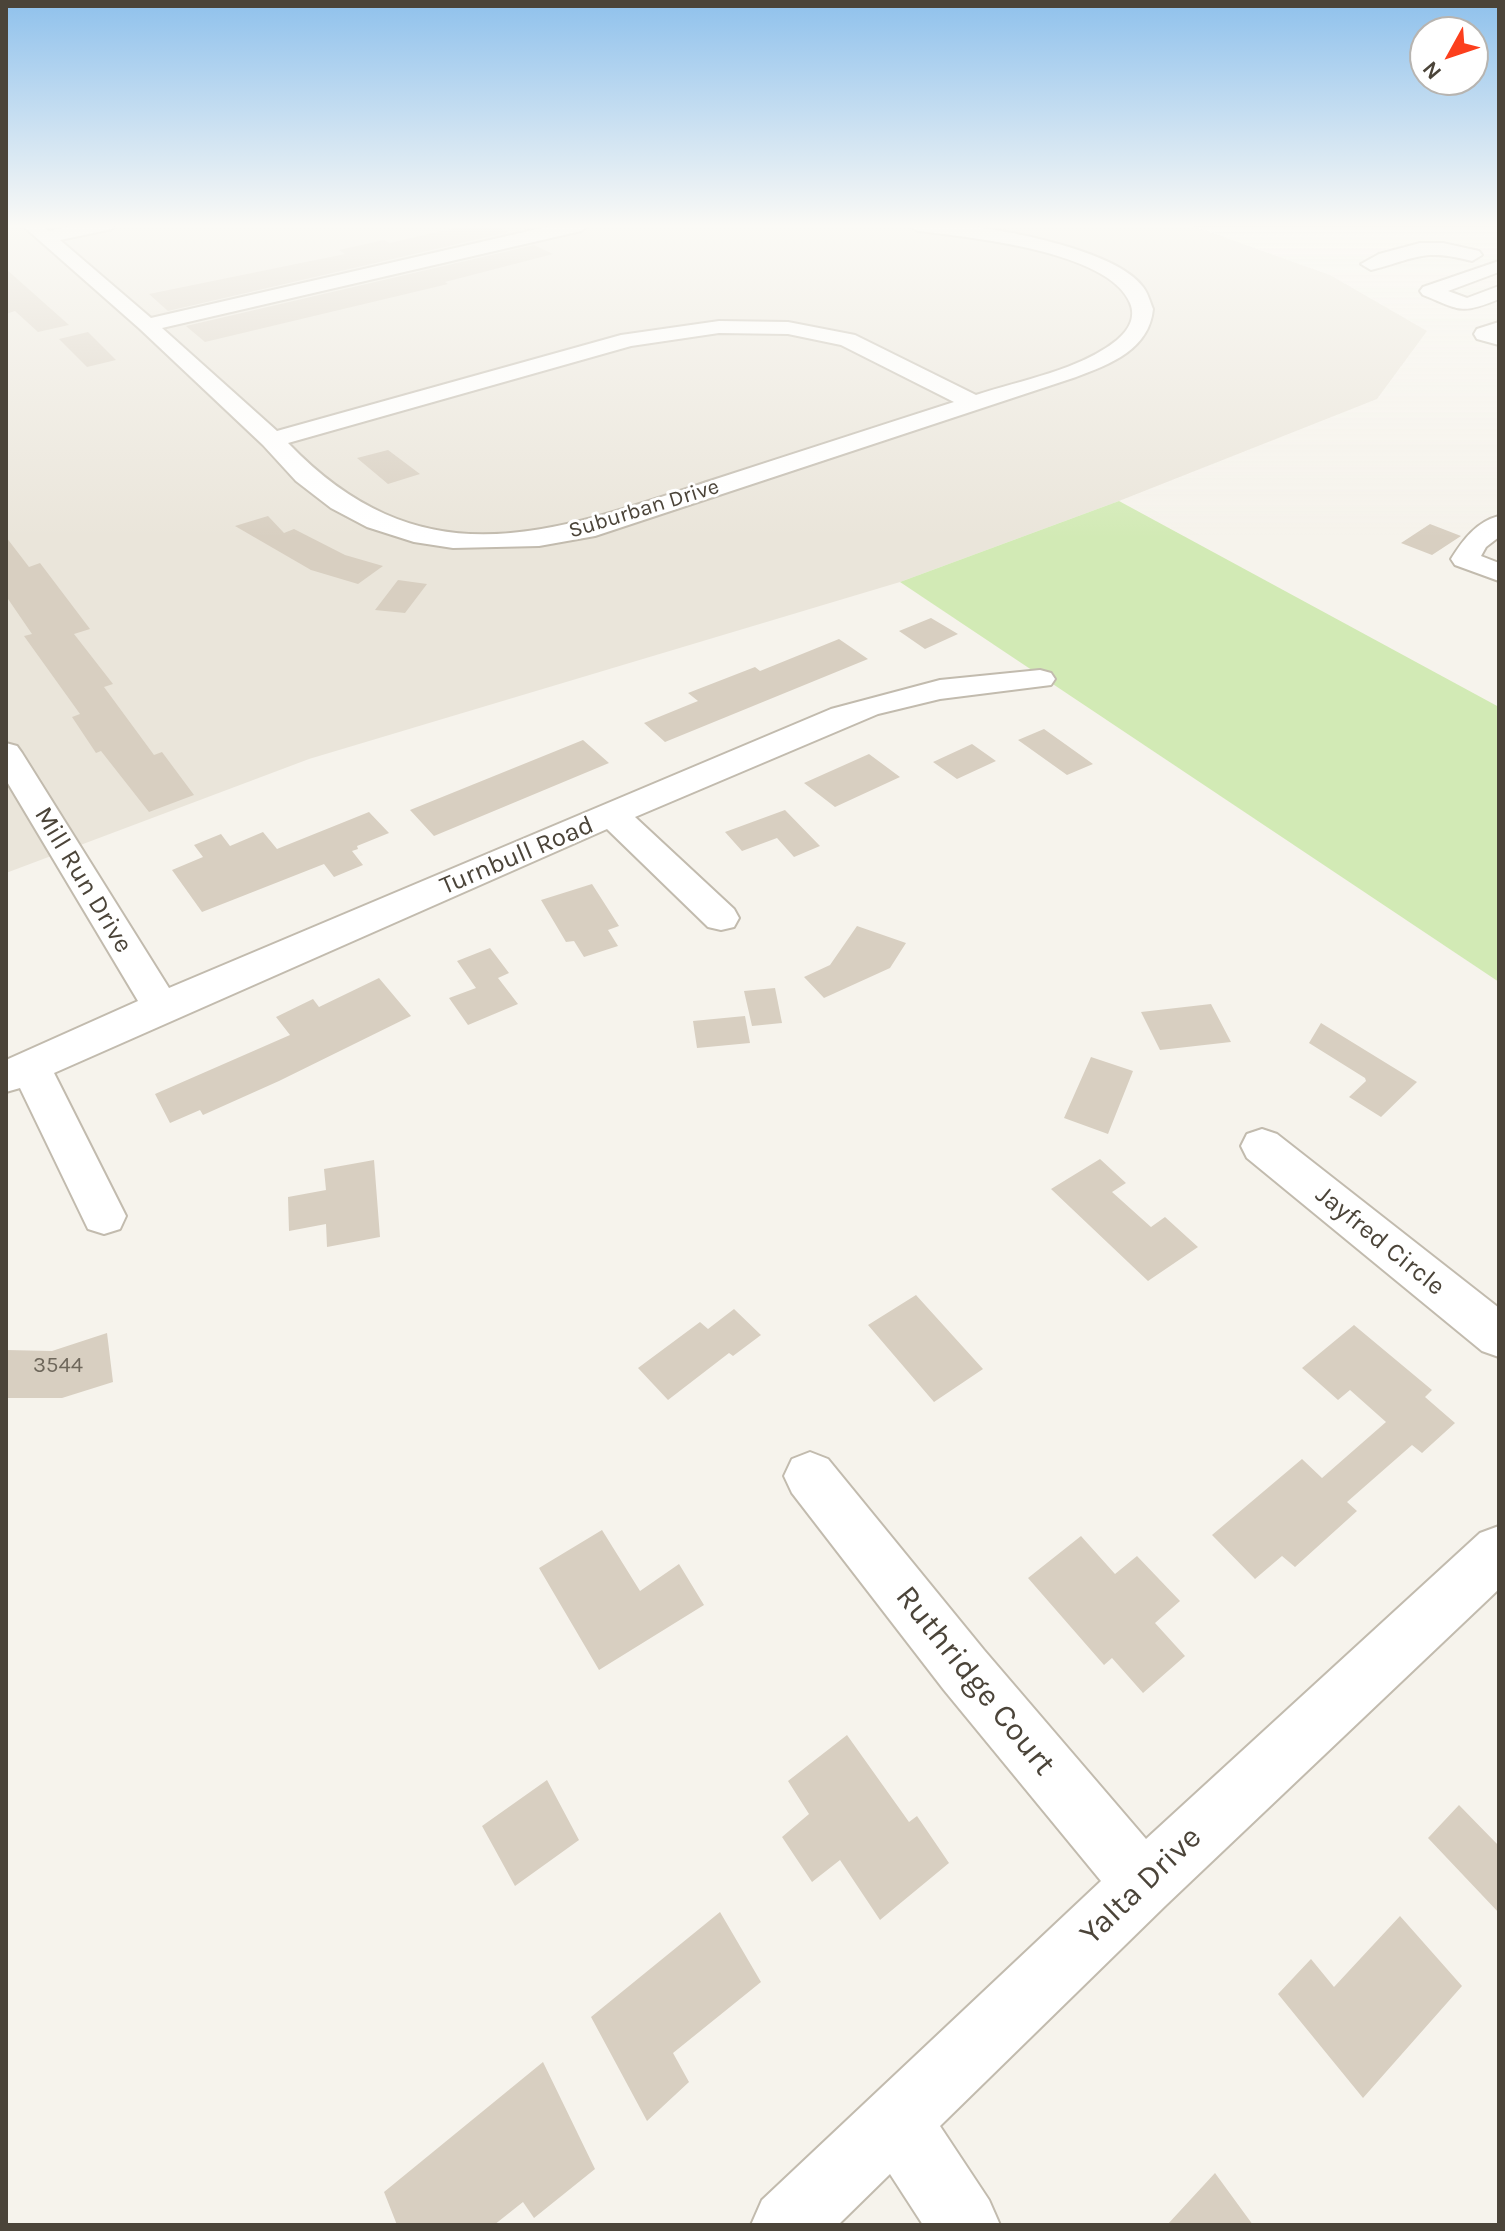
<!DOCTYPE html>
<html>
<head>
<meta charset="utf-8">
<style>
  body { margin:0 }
  #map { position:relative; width:1505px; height:2231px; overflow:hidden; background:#f6f3ec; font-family:Karla,sans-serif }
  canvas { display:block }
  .frame { position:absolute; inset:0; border:8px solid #4b4439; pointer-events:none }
  .north { position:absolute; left:1409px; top:16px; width:80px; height:80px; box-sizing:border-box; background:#fff; border:2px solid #b7b4b0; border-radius:50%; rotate:230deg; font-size:22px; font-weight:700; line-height:32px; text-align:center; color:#4b4439 }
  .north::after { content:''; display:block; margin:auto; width:28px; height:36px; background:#fc3f1d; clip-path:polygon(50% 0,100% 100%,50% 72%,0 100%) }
</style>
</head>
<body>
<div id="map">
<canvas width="1505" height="2231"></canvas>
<div class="frame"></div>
<div class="north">N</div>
</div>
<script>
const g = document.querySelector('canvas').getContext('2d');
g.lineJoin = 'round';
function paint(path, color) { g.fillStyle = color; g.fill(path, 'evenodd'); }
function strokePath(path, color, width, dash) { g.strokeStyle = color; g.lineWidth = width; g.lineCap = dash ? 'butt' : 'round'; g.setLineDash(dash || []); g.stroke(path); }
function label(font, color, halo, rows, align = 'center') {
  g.font = font + ' Karla,sans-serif'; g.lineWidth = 6; g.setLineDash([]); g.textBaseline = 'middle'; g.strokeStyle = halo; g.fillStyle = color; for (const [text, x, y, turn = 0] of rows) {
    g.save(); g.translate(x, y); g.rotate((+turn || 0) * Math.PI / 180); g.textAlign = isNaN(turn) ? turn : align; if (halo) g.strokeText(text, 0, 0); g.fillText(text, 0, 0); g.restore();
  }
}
const residential = new Path2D(`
  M6,225h1184l140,50 97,56 -50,68 -258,102 -219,81 -591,177 -303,114z`);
const green = new Path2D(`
  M1119,501l380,206v275l-599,-400z`);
const building = new Path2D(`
  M467,225h28l14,7 -341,79 -19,-17 196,-40 -6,-4 45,-10 6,3z
  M534,245l19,9 -108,28 3,2 -243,58 -19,-16z
  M6,269l63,56 -31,7 -23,-21 -9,3z
  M88,332l28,28 -29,7 -28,-28z
  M388,450l32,24 -32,10 -31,-26z
  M268,516l16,17 10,-4 51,26 38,11 -25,18 -47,-14 -76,-44z
  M1430,524l31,12 -29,19 -31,-12z
  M6,537l23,30 11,-4 50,66 -16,5 39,50 -9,3 50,68 8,-3 32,43 -45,17 -48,-61 -5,2 -24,-36 8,-3 -56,-78 8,-2 -26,-38z
  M398,580l29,4 -22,29 -30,-3z
  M931,618l27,16 -33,15 -26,-18z
  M839,639l29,20 -203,83 -21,-19 54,-22 -10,-8 67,-26 5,4z
  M1044,729l49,35 -26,11 -49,-35z
  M583,740l26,23 -175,73 -24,-26z
  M972,744l24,17 -39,18 -24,-17z
  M869,754l31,23 -65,30 -31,-24z
  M785,810l35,36 -26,11 -17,-19 -35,13 -17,-19z
  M369,812l20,21 -32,13 1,3 -6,2 11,14 -29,12 -10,-13 -122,48 -30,-42 31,-13 -9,-12 27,-11 9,12 33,-14 14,17z
  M592,884l27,42 -11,4 10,16 -34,11 -10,-16 -8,1 -25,-42z
  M857,926l49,17 -16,25 -66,30 -20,-21 26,-12z
  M490,948l19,25 -11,5 20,26 -50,21 -19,-27 27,-10 -19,-27z
  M379,978l32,38 -132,65 -76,34 -3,-5 -30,13 -15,-29 135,-59 -14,-18 37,-18 6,8z
  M775,988l7,35 -30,3 -8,-35z
  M1211,1004l20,38 -71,8 -19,-38z
  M745,1016l5,27 -53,5 -4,-27z
  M1321,1023l96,59 -36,35 -32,-20 17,-16 -1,-3 -56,-35z
  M1091,1057l42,14 -25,63 -44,-16z
  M1100,1159l26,24 -14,9 39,35 14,-10 33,30 -50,34 -97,-92z
  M374,1160l6,77 -53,10 -1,-23 -37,7 -1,-34 38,-7 -2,-21z
  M916,1295l67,74 -49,33 -66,-77z
  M734,1309l27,26 -28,21 -4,-3 -61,47 -30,-32 62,-46 8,7z
  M1354,1325l78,65 -7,7 30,26 -33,30 -10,-8 -65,57 10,9 -62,56 -13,-11 -27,23 -43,-44 90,-76 20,19 64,-56 -36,-32 -12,10 -36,-32z
  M107,1333l6,49 -51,16h-56v-48l46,1z
  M602,1530l38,61 39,-27 25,41 -105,65 -60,-102z
  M1081,1536l34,38 22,-18 43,45 -25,22 30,33 -42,37 -31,-35 -8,7 -76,-87z
  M847,1735l62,87 8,-6 32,47 -69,57 -40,-60 -28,22 -30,-45 27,-23 -21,-33z
  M547,1780l32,60 -64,46 -33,-60z
  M1459,1805l40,41v67l-71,-75z
  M720,1912l41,70 -88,71 16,29 -42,39 -56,-104z
  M1400,1916l62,70 -99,112 -85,-104 33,-35 23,28z
  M543,2062l52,107 -61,49 -11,-16 -29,23h-97l-13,-33z
  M1215,2173l38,52h-86z`);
const minor = new Path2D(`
  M22,225h20l7,6 28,-6h38l-3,4 -52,11 91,78 404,-93h35l-9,6 -419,97 115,103 344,-96 98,-14 69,1 67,13 121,60c45,-15 104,-25 141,-55 12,-10 19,-23 13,-37 -21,-52 -161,-66 -212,-72l-9,-6c18,0 37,-1 56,1 43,4 152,25 178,61 5,6 7,15 10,22 -4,41 -43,55 -77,68l-481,159 -56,10 -86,2 -39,-6 -47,-15 -36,-19 -35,-27 -33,-36 -123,-116zM719,333l69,1 53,11 113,57c-79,25 -158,51 -238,77 -162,53 -292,106 -428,-36l343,-97z
  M1420,243h23l36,8 3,4 -10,6c-49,-13 -55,-3 -101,9l-10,-6 18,-10z
  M1499,261v11l-51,19 19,7 32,-12v13c-39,16 -38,11 -76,-4l-3,-4 3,-4z
  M1499,322v23l-22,-6 -3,-5 3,-5z
  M1499,516v21l-13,10 -5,9 18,7v18l-44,-16 -4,-6c12,-19 25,-37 48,-43z
  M1040,670l11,3 4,6 -4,6 -111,14 -62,15 -243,103 99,92 5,9 -5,9 -13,3 -13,-3 -101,-98 -553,244 72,143 -6,13 -16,5 -16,-5 -68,-141 -14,4v-32l132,-59 -132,-221v-37l11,3 5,7 147,235 662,-279 109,-29z
  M1262,1129l15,5 222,174v49l-17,-6 -235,-193 -6,-12 6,-12z
  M810,1452l18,7 156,191 162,189 334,-306 19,-7v63l-334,317 -225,220 49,74 11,25h-77l-33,-51 -52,51h-87l11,-25 339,-319 -157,-191 -152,-197 -8,-17 8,-17z`);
const farStreetnames = [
  ["Suburban Drive",644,509,-17]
];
const numberNames = [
  ["3544",58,1366]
];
const streetNames = [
  ["Turnbull Road",517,856,-23],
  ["Mill Run Drive",83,880,59],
  ["Jayfred Circle",1380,1241,39]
];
const nearStreetnames = [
  ["Ruthridge Court",975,1681,51],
  ["Yalta Drive",1141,1886,-44]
];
paint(residential, '#eae5da');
paint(green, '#d2eab5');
paint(building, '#d8cfc1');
strokePath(minor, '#c2bbae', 4);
paint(minor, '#fff');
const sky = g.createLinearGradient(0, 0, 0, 538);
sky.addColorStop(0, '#8fc1ec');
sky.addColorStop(0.42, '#fbfaf6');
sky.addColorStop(1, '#fbfaf600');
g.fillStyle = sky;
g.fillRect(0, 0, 1505, 538);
label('22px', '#4b4439', '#fff', farStreetnames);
label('22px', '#6e675b', null, numberNames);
label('26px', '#4b4439', '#fff', streetNames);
label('32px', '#4b4439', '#fff', nearStreetnames);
</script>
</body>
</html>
